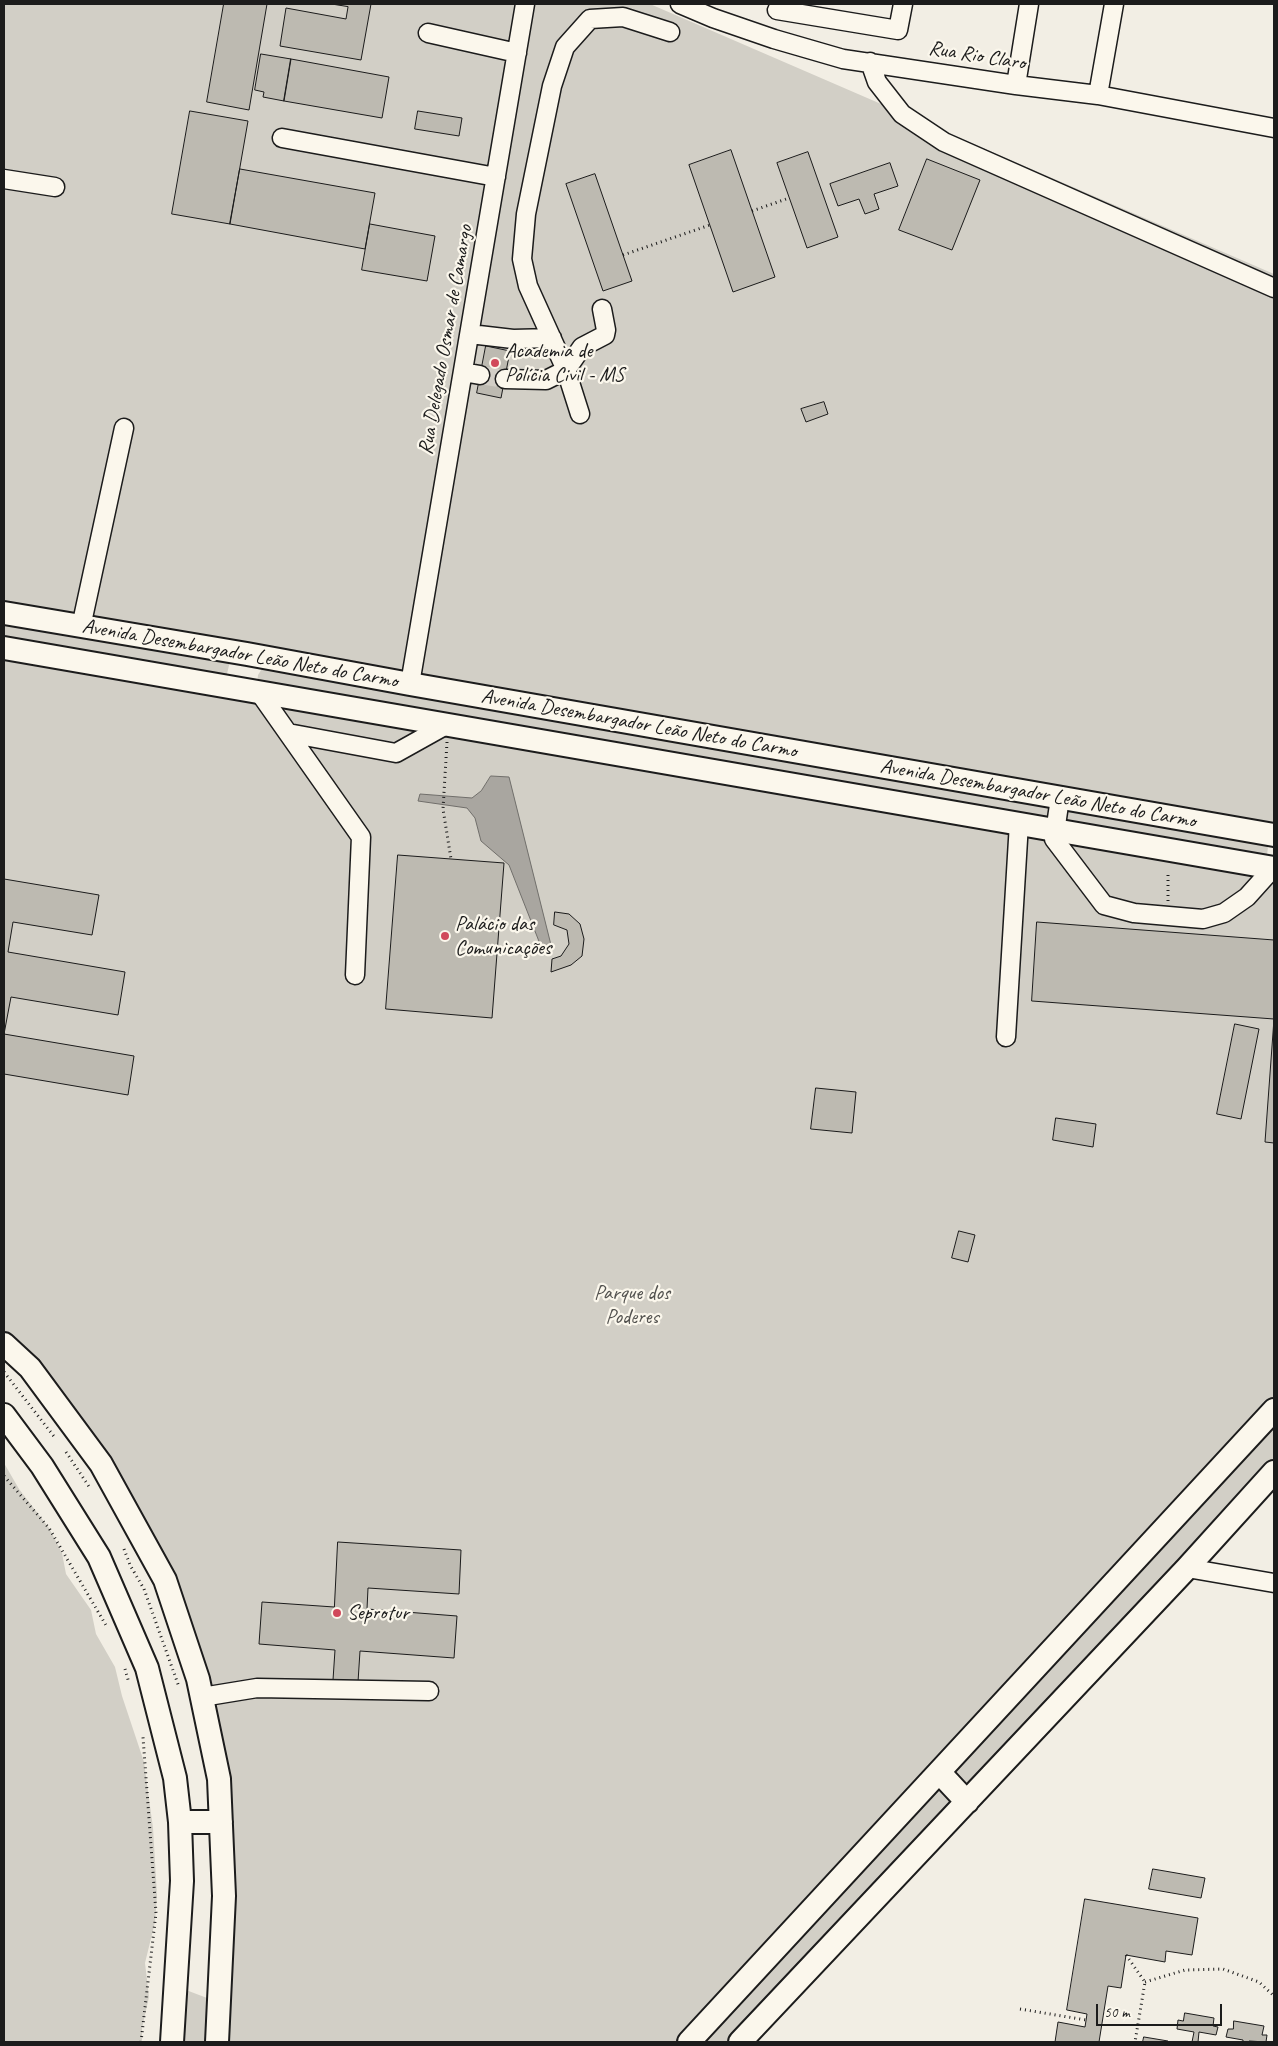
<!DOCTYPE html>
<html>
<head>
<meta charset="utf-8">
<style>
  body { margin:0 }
  #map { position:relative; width:1278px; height:2046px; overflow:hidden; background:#f2eee4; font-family:Caveat,sans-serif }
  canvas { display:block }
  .frame { position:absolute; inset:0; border:5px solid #1c1c1c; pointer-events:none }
  .scale { position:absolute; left:1096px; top:2004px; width:126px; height:22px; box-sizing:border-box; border:2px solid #1c1c1c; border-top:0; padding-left:6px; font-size:15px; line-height:18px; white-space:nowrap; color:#1c1c1c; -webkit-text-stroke:4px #fbf7ec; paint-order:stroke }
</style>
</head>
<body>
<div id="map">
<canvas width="1278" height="2046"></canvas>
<div class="frame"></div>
<div class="scale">50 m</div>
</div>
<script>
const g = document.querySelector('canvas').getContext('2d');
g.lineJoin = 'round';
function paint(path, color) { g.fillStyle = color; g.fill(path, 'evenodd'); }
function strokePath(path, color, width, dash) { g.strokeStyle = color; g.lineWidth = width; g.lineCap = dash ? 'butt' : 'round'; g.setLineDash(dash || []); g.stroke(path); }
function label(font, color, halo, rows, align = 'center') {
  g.font = font + ' Caveat,sans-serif'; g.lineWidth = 4.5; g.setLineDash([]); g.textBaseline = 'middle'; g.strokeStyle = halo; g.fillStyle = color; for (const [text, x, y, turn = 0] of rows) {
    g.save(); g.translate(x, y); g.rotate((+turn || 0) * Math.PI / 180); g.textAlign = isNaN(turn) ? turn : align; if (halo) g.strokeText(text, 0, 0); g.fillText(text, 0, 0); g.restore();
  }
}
const green = new Path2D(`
  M4,4h646l624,270v561l-1270,-222z
  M4,617l227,40 -5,21 -222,-39z
  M4,648l1270,220v542l-585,632h-472l2,-263 -69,-225 -146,-210z
  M263,667l785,136 2,9 -5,9 -788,-136 1,-10z
  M1063,808l200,34 5,5 -1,8 -202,-27z
  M1274,1426v39l-545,577h-30z
  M4,1463l15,26 30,39 13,25 4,21 25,36 5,24 19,33 7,29 22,66 9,66 4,67 -2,27 -10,41 4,34 -7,31v14h-138z
  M186,1990l21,8 -2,44h-23z`);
const water = new Path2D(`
  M491,776l18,1 42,168 -9,4 -33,-84 -28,-24 -6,-23 -8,-10 -49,-7 2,-7 52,4 9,-7z`);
const building = new Path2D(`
  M224,4h43l-18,106 -42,-8z
  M332,4h39l-10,56 -81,-14 6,-38 60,11 2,-12z
  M261,54l30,5 -7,42 -21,-4 1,-5 -9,-2z
  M291,59l98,18 -7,41 -98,-17z
  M190,111l58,10 -18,103 -58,-10z
  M418,111l44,7 -3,18 -44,-7z
  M731,150l44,127 -42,15 -44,-127z
  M808,152l30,85 -31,11 -30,-85z
  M927,159l53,21 -28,70 -53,-20z
  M890,163l8,23 -24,8 5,15 -14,5 -6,-15 -21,7 -8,-22z
  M240,169l135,24 -10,56 -135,-25z
  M595,174l37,107 -29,10 -37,-107z
  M370,224l65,12 -8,45 -65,-11z
  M486,346l24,5 -9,47 -24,-5z
  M824,402l4,12 -22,8 -5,-13z
  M398,855l106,8 -12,155 -106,-9z
  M4,879l95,16 -7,40 -79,-13 -5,30 117,20 -7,43 -107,-18 -7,37 130,22 -6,39 -124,-21z
  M555,912l14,2 11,10 4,15 -2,17 -11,9 -20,7 1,-13 9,-3 8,-12 -2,-14 -13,-5z
  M1037,922l237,18v203l-9,-1 9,-123 -242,-18z
  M1235,1024l24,5 -18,90 -24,-5z
  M816,1088l40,4 -4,41 -41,-4z
  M1056,1118l40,6 -3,23 -40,-7z
  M959,1231l16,4 -7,27 -16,-4z
  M338,1542l123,8 -2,44 -91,-6 -1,21 90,7 -3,42 -94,-7 -2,31 -25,-2 2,-30 -76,-6 3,-42 72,5z
  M1153,1869l52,9 -4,20 -52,-9z
  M1085,1899l113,19 -6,37 -26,-4 -1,11 -39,-7 -5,33 -13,-2 -9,56h-44l3,-20 27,5 2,-13 -20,-4z
  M1185,2013l29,5 -1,8 5,1 -2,8 -17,-3 -1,10h-6l2,-10 -17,-3 1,-9 5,1z
  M1234,2021l30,5 -2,9h5l-1,7 -17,-1v1h-6v-2l-17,-3 2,-8h5z
  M1144,2037l24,4 -1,1h-24z`);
const minorTunnel = new Path2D(`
  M480,375l25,4`);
const path = new Path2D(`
  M752,211l37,-13
  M623,255l87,-30
  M447,742l-4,67 8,50
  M1168,901v-30
  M4,1372l52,67
  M66,1452l24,36
  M4,1476l45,52 58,99
  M124,1549l6,16 14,24 35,98
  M125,1669l4,14
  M1126,1955l19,27 -10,60
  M1145,1982l40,-12 38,-1 36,13 15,14
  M1020,2009l66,11
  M141,2042l15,-129 -13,-176`);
const minor = new Path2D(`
  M680,4l33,14 61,21 69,20 173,26 82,10 176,33
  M777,10l121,20 5,-26
  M428,33l89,20
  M870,62l7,20 25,32 42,28 330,146
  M1016,85l13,-81
  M1098,95l16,-91
  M282,138l214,39
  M4,179l51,8
  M470,334l43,5 39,-1
  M463,372l17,3
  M505,379l41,1 20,-10 16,-23 23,-12 1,-5 -4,-21
  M580,414l-14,-44 -38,-84 -6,-27 4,-45 26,-128 13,-39 25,-28 33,-2 47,15
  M81,627l43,-199
  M410,684l115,-680
  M259,692l102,145 -6,138
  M288,733l108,20 52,-29
  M1060,798l-6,41 50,66 30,8 69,6 21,-6 23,-16 27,-30
  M1006,1037l13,-214
  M1187,1568l87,15
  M202,1697l55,-9 172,3`);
const major = new Path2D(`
  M4,613l243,41 163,30 864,151
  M4,648l1270,220
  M4,1344l26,24 71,96 64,116 33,99 21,100 5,117 -7,146
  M4,1415l38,51 57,91 48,111 28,110 5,44 2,59 -10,161
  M939,1772l28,30
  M180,1822h41
  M689,2042l585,-632
  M740,2042l447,-474 87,-96`);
const markers = [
  [495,363,5,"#d1495b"],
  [445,936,5,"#d1495b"],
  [337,1613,5,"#d1495b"]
];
const streetNames = [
  ["Rua Rio Claro",977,56,9],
  ["Rua Delegado Osmar de Camargo",446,340,-80],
  ["Avenida Desembargador Leão Neto do Carmo",240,654,10],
  ["Avenida Desembargador Leão Neto do Carmo",639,724,10],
  ["Avenida Desembargador Leão Neto do Carmo",1038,794,10]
];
const poiNames = [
  ["Academia de",505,351],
  ["Polícia Civil - MS",505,375],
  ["Palácio das",455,924],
  ["Comunicações",455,948],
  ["Seprotur",347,1613]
];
const parkNames = [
  ["Parque dos",632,1293],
  ["Poderes",632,1317]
];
paint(green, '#d2cfc6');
paint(water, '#a9a6a0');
strokePath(water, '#716f6b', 1);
paint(building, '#bdbab1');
strokePath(building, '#1c1c1c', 1);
strokePath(minorTunnel, '#d2cec6', 18, [18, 9]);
strokePath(minor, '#1c1c1c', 21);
strokePath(major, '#1c1c1c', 26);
strokePath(path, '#1c1c1c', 3, [1, 4]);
strokePath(minor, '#fbf7ec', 18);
strokePath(major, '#fbf7ec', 22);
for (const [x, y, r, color] of markers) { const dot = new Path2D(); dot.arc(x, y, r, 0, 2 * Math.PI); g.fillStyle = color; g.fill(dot); strokePath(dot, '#fbf7ec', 2); }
label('21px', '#1c1c1c', '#fbf7ec', streetNames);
label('21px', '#1c1c1c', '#fbf7ec', poiNames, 'left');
label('21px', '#53524f', '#fbf7ec', parkNames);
</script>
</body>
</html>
